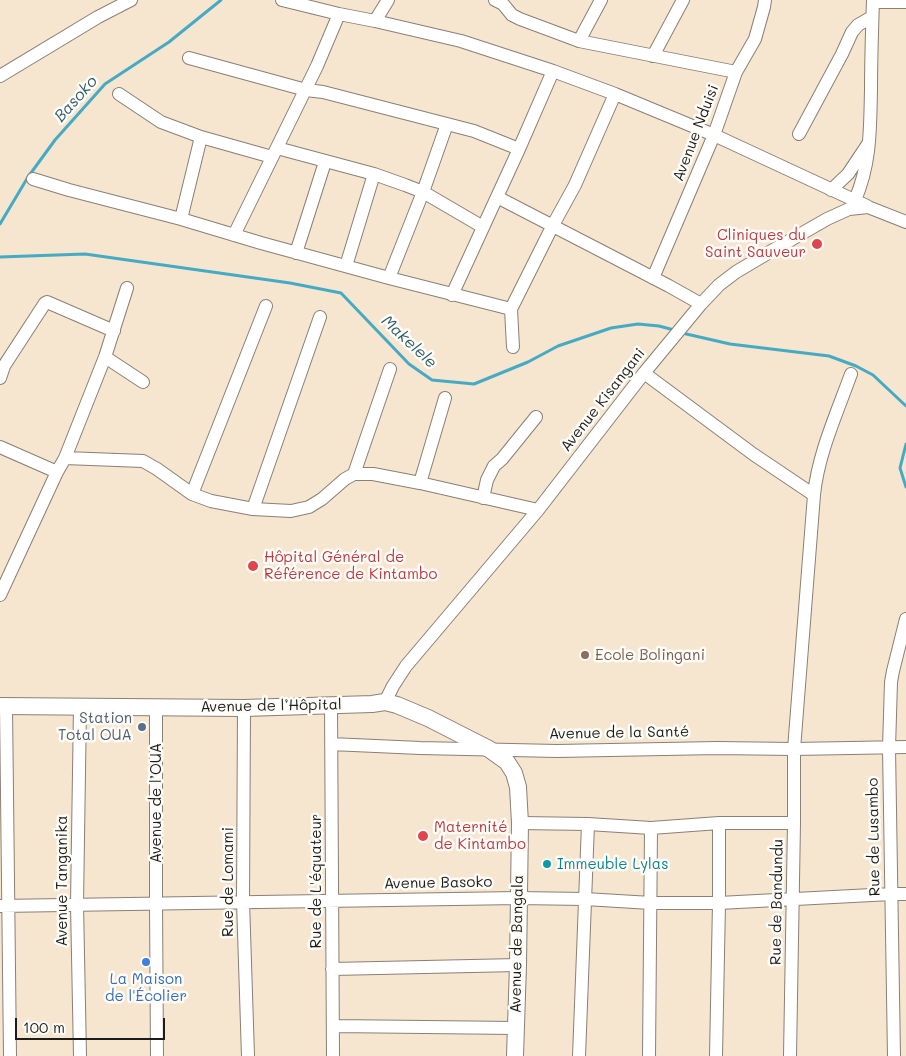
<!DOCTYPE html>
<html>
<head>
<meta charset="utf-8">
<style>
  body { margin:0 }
  #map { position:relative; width:906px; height:1056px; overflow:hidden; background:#f6e5cf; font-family:Mali,sans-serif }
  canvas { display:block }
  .scale { position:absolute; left:15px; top:1018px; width:150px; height:22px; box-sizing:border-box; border:2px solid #1c1c1c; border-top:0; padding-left:6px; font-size:15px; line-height:18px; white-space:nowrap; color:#1c1c1c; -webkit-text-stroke:4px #fdfcf7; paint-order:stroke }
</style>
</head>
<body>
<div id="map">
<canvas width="906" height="1056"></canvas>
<div class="scale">100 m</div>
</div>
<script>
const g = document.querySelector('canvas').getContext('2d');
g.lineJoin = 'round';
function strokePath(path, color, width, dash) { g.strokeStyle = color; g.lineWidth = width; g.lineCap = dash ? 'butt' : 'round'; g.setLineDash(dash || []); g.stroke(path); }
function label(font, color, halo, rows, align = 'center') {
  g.font = font + ' Mali,sans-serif'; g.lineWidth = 5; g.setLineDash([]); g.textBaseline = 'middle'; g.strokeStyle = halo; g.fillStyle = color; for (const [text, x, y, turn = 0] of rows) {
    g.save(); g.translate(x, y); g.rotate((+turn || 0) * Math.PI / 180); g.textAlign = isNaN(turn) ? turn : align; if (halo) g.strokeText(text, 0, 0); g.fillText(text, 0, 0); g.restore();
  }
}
const stream = new Path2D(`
  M0,224l28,-47 27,-37 50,-56 64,-42 52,-42
  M0,257l85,-3 205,29 51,10 68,71 23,16 42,4 54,-22 30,-16 53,-18 27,-4 21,2 15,4
  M682,333l48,11 99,12 27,10 17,9 33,31
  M906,444l-6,24 6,19`);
const minor = new Path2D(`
  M282,0l57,14 36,7 86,20 92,30 62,23 99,41 153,71
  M495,0l8,4 9,11 8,4 59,22 157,31
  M873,2h33
  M375,21l13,-21
  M579,41l22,-41
  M653,56l30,-56
  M189,58l117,32 17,2 151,39 45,18
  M0,76l98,-59 33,-17
  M119,94l42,28 40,15 71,20
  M799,134l43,-80 10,-22 6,-7 14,-8
  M277,148l97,26 31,11 18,7 60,35
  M33,179l36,11 112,29 80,24 128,35 122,31
  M831,190l17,-16 20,-30
  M497,197l172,89 32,18
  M855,200c16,-37 15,-71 16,-110 0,-30 1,-60 2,-90
  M181,219l20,-82
  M234,235l83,-169 22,-52
  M296,253l29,-91
  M346,266l28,-92
  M389,278l34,-86 24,-68
  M653,278l61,-143 22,-63 19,-33 9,-32 1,-7
  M452,295l67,-146 34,-78
  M513,347l-2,-38 42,-84 22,-40 40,-91
  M105,357l38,25
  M644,373l109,81 61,41
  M0,378l4,-12 41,-63 2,-1 67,29
  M0,447l57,25
  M65,458l78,3 14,8 35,25 19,7 42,8 38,2 18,-4 13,-8 23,-20 9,-5h19l47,9 118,27
  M354,474l36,-105
  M420,483l25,-85
  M192,494l74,-188
  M483,498l4,-18 7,-14 8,-7 34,-42
  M253,509l67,-192
  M0,595l57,-123 8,-14 40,-101 22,-69
  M385,702l8,-16 13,-20 132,-156 106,-137 57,-69 18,-19 17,-13 32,-19 59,-34 22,-10 19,-2 38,15
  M331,705l2,351
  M6,706l4,350
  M80,706l-3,198 3,152
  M156,707v197l1,152
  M244,708l-1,193 5,155
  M331,744l89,4 137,3 160,-3 77,1 112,-2
  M520,823l68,1 63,4 68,-5h75
  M0,906l518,-8 67,1 66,4h68l172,-9h15
  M332,969l186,-4
  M333,1026l183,2
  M579,1056l9,-232
  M649,1056l2,-228
  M716,1056l3,-153v-80
  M790,1056l4,-233v-74l20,-254c4,-41 23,-82 37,-121
  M894,1056l-5,-308 2,-66 2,-11 13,-52`);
const major = new Path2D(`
  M0,706l244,2 128,-4 13,-2 12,3 31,13 61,31 18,13 7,11 4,14 2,36 -2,142 -3,91`);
const markers = [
  [817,244,6,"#e0444e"],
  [253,566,6,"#e0444e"],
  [585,655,5,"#8d6e63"],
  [142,727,5,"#5c6f8a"],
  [423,836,6,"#e0444e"],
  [547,864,5,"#0f9aa8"],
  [146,962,5,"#3f7fe0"]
];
const streetNames = [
  ["Avenue Nduisi",696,133,-69],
  ["Avenue Kisangani",603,400,-52],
  ["Avenue de l’Hôpital",271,706,-1],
  ["Avenue de la Santé",619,733,-1],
  ["Avenue de l’OUA",156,803,-90],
  ["Rue de Lusambo",874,837,-91],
  ["Avenue Tanganika",62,881,-90],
  ["Rue de L'équateur",316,881,-90],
  ["Rue de Lomami",228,882,-90],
  ["Avenue Basoko",438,883,-1],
  ["Rue de Bandundu",777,902,-89],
  ["Avenue de Bangala",517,944,-89]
];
const healthNames = [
  ["Cliniques du",806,235,"right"],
  ["Saint Sauveur",806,252,"right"],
  ["Hôpital Général de",264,557],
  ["Référence de Kintambo",264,574],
  ["Maternité",434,827],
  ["de Kintambo",434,844]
];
const educationNames = [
  ["Ecole Bolingani",595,655]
];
const serviceNames = [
  ["Station",132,718],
  ["Total OUA",132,735]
];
const cultureNames = [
  ["Immeuble Lylas",557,864]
];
const shopNames = [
  ["La Maison",146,979],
  ["de l'Écolier",146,996]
];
const waterNames = [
  ["Basoko",76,99,-48],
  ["Makelele",409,342,43]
];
strokePath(stream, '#45abc5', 3);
strokePath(minor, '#898076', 14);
strokePath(major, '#898076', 18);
strokePath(minor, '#fff', 12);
strokePath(major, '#fff', 16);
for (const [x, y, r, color] of markers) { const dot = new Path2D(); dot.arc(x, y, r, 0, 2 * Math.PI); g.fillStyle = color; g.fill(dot); strokePath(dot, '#fdfcf7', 2); }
label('15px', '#1c1c1c', '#fdfcf7', streetNames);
label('15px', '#be3a42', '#fdfcf7', healthNames, 'left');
label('15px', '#785e54', '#fdfcf7', educationNames, 'left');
label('15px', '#4e5e75', '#fdfcf7', serviceNames, 'right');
label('15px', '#0d838f', '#fdfcf7', cultureNames, 'left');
label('15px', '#366cbe', '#fdfcf7', shopNames);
label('italic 16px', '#2e5c68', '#fdfcf7', waterNames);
</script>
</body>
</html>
